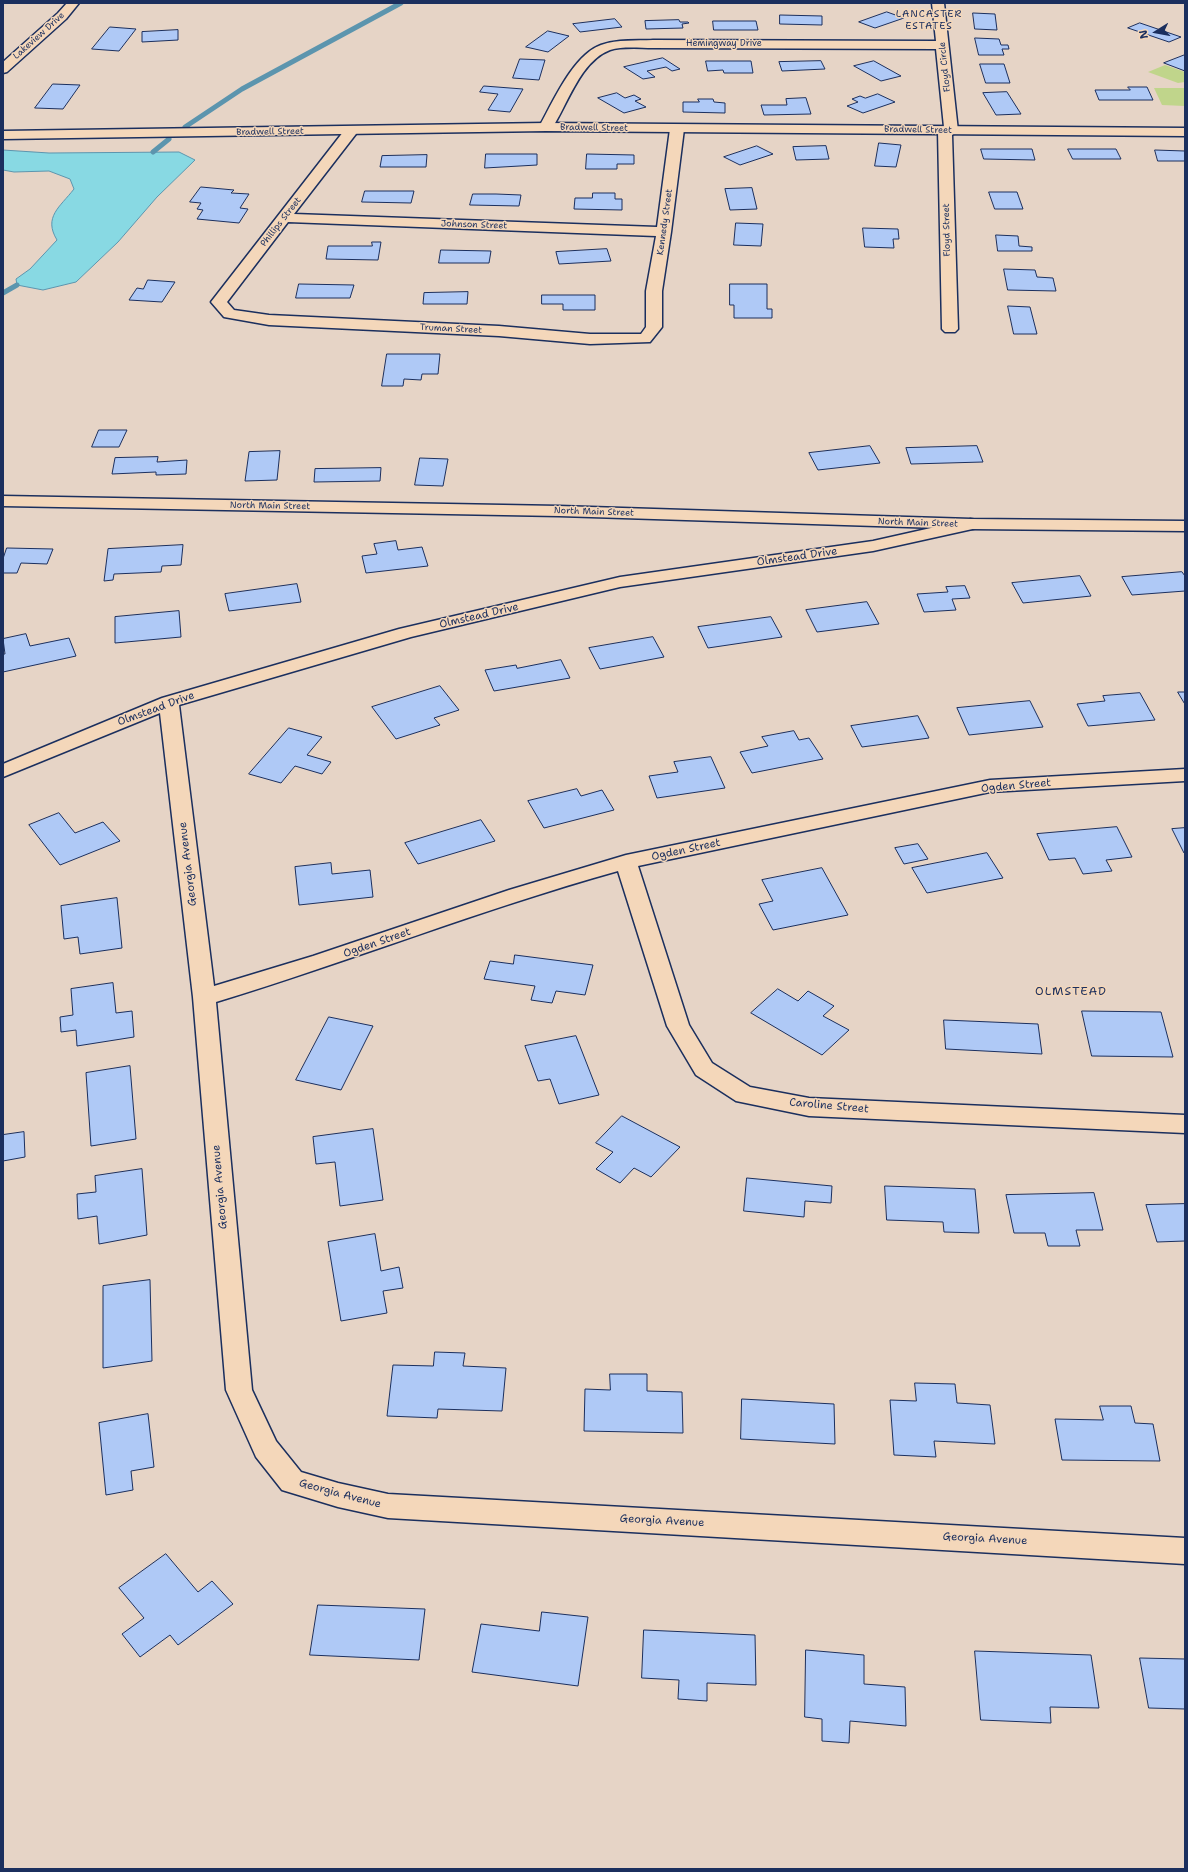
<!DOCTYPE html>
<html>
<head>
<meta charset="utf-8">
<style>
  body { margin:0 }
  #map { position:relative; width:1188px; height:1872px; overflow:hidden; background:#e6d4c6; font-family:"Shantell Sans",sans-serif }
  canvas { display:block }
  .frame { position:absolute; inset:0; border:4px solid #1b2f5e; pointer-events:none }
  .north { position:absolute; left:1136px; top:12px; width:40px; height:40px; -webkit-text-stroke:3px #f4d7ba; paint-order:stroke; rotate:259deg; font-size:11px; font-weight:700; line-height:16px; text-align:center; color:#1b2f5e }
  .north::after { content:''; display:block; margin:auto; width:14px; height:18px; background:#1b2f5e; clip-path:polygon(50% 0,100% 100%,50% 72%,0 100%) }
</style>
</head>
<body>
<div id="map">
<canvas width="1188" height="1872"></canvas>
<div class="frame"></div>
<div class="north">N</div>
</div>
<script>
const g = document.querySelector('canvas').getContext('2d');
g.lineJoin = 'round';
function paint(path, color) { g.fillStyle = color; g.fill(path, 'evenodd'); }
function strokePath(path, color, width, dash) { g.strokeStyle = color; g.lineWidth = width; g.lineCap = dash ? 'butt' : 'round'; g.setLineDash(dash || []); g.stroke(path); }
function label(font, color, halo, rows, align = 'center') {
  g.font = font + ' "Shantell Sans",sans-serif'; g.lineWidth = 3; g.setLineDash([]); g.textBaseline = 'middle'; g.strokeStyle = halo; g.fillStyle = color; for (const [text, x, y, turn = 0] of rows) {
    g.save(); g.translate(x, y); g.rotate((+turn || 0) * Math.PI / 180); g.textAlign = isNaN(turn) ? turn : align; if (halo) g.strokeText(text, 0, 0); g.fillText(text, 0, 0); g.restore();
  }
}
const green = new Path2D(`
  M1165,65l20,7v10l-7,1 -30,-11z
  M1154,88h30l1,18 -23,-1z`);
const water = new Path2D(`
  M3,150l46,3 130,-1 16,8 -38,37 -39,45 -42,40 -33,8 -26,-5 -1,-6 14,-10 27,-29c-14,-23 3,-33 17,-51l-4,-10 -21,-8 -35,1 -11,-2z`);
const stream = new Path2D(`
  M185,127l57,-38 159,-86
  M153,152l16,-13
  M3,293l14,-8`);
const building = new Path2D(`
  M887,12l17,6 -29,10 -16,-6z
  M973,13l22,1 2,16 -22,-1z
  M780,15l42,1v9l-42,-1z
  M615,19l7,8 -42,5 -7,-8z
  M679,20l1,2h8l1,1 -7,1 1,4 -37,1 -1,-8z
  M713,21h43l2,9h-44z
  M1140,23l41,14 -12,5 -41,-14z
  M110,27l26,2 -17,22 -27,-2z
  M178,30v10l-36,2v-10z
  M548,31l21,5 -21,16 -22,-5z
  M975,38l24,1 2,6h7l1,4h-7l2,6h-25z
  M1185,55v16l-21,-8z
  M663,58l17,11 -8,2 -6,-4 -19,4 8,6 -12,2 -19,-12z
  M520,59l25,1 -6,20 -26,-2z
  M706,61h45l2,12h-29l-1,-3 -15,1z
  M821,61l4,8 -43,2 -3,-9z
  M874,61l27,15 -20,5 -27,-15z
  M980,64h24l6,19h-24z
  M53,84l27,1 -17,24 -28,-1z
  M484,86l39,3 -13,23 -22,-2 10,-16 -18,-2z
  M1128,87h19l6,13h-54l-4,-10h35z
  M1007,92l14,22 -25,1 -13,-22z
  M617,93l8,5 9,-3 7,4 -6,2 11,6 -22,6 -26,-15z
  M878,94l17,8 -32,11 -16,-7 11,-4 -6,-3 8,-3 5,2z
  M806,98l5,16 -47,1 -3,-10h26l-1,-6z
  M698,99h15l1,3 11,1v10l-42,-1v-10h16z
  M879,143l22,2 -5,22 -21,-1z
  M757,146l16,8 -33,11 -16,-8z
  M826,146l3,13 -33,1 -3,-13z
  M981,149h51l3,11 -51,-1z
  M1068,149h48l5,10h-48z
  M1155,150l30,1v10h-27z
  M486,154h51v11l-52,3z
  M587,154l47,1v9h-17v5h-31z
  M427,155l-1,12h-46l2,-11z
  M201,187l33,3 -3,3 18,1 -9,14 8,1 -9,14 -42,-4 6,-9 -6,-1 4,-6 -11,-1z
  M752,188l5,21 -27,1 -5,-21z
  M365,191h49l-3,12 -49,-1z
  M989,192h28l6,17h-28z
  M593,193h22v6h7v11l-48,-1 1,-11h17z
  M473,194h23l25,1 -2,11 -49,-1z
  M736,223l27,1 -2,22 -27,-1z
  M863,228l35,1 1,10h-6l1,9 -29,-1z
  M996,235l22,1 1,10 13,1v4h-34z
  M372,242h9l-3,18 -52,-1 2,-13h44z
  M607,249l4,12 -52,3 -3,-12z
  M441,250l50,1 -2,12h-50z
  M1004,269l31,1 2,7 16,1 3,13 -48,-1z
  M148,280l27,2 -13,20 -33,-2 8,-12 6,1z
  M299,284l55,1 -4,13h-54z
  M730,284h37v25h5v9h-38v-13h-4z
  M468,292l-1,12h-44l1,-11z
  M542,295h53v15h-32v-6h-21z
  M1008,306l22,1 7,27h-23z
  M387,354h53l-2,20h-16l-1,6 -17,-1 -1,7h-21z
  M99,430h28l-8,17h-27z
  M870,446l10,17 -62,7 -9,-17z
  M977,446l6,16 -72,2 -5,-16z
  M280,451l-3,29 -32,1 4,-29z
  M158,457l-1,5 30,-2 -1,14 -30,1v-3l-44,2 3,-16z
  M420,458l28,1 -5,27 -28,-1z
  M381,468l-1,13 -66,1 1,-13z
  M396,541l2,9 24,-3 6,19 -62,7 -4,-17 15,-2 -3,-10z
  M183,545l-2,20 -19,1 -1,6 -47,2 -1,6 -9,1 4,-32z
  M7,548l46,1 -6,15 -26,-1 -4,10h-14v-14z
  M1182,572l3,4v15l-53,4 -10,-18z
  M1080,576l11,20 -68,7 -11,-20z
  M297,584l4,18 -72,9 -4,-17z
  M965,586l5,12 -18,1 4,11 -32,2 -7,-18 31,-2 -2,-5z
  M867,602l12,22 -62,8 -11,-22z
  M179,611l2,26 -66,6v-26z
  M771,617l11,20 -74,11 -10,-21z
  M26,634l4,12 39,-8 7,18 -73,16v-18h2l-2,-15z
  M653,637l11,20 -64,12 -11,-21z
  M561,660l9,18 -76,13 -9,-21 31,-5 1,3z
  M440,686l19,24 -25,8 6,7 -44,14 -24,-32z
  M1178,692h7v12z
  M1140,693l15,27 -67,6 -11,-22 28,-3 -2,-5z
  M1030,701l13,26 -74,8 -12,-27z
  M918,716l11,22 -67,9 -11,-21z
  M289,728l33,9 -15,18 24,7 -9,12 -27,-8 -14,17 -32,-9z
  M794,731l5,9 10,-2 14,21 -71,14 -12,-21 28,-6 -6,-9z
  M711,757l14,31 -68,10 -8,-22 29,-4 -4,-10z
  M577,789l4,7 21,-6 12,20 -70,18 -16,-27z
  M59,813l16,20 28,-11 17,19 -60,24 -31,-40z
  M481,820l14,21 -77,23 -13,-21z
  M1117,827l15,30 -26,3 6,11 -29,3 -8,-16 -26,2 -12,-26z
  M1185,828v25h-1l-12,-24z
  M918,844l10,15 -24,5 -9,-16z
  M987,853l16,25 -76,15 -15,-25z
  M331,863l1,11 38,-4 3,27 -74,8 -4,-38z
  M822,868l26,47 -75,15 -14,-26 14,-3 -11,-21z
  M117,898l5,50 -42,6 -2,-17 -14,2 -3,-33z
  M515,955l78,10 -8,30 -29,-4 -4,12 -21,-3 4,-14 -51,-7 6,-18 23,3z
  M113,983l3,30 16,-2 2,26 -57,9 -1,-16 -15,2 -1,-15 13,-2 -2,-26z
  M778,989l20,12 10,-10 26,15 -11,10 26,14 -27,25 -71,-42z
  M1082,1011l79,1 12,45 -81,-1z
  M329,1017l44,9 -32,64 -45,-10z
  M944,1020l94,4 4,30 -96,-5z
  M576,1036l23,59 -40,9 -9,-25 -12,2 -13,-35z
  M130,1066l6,73 -45,7 -5,-73z
  M622,1116l58,31 -29,30 -17,-9 -14,15 -24,-14 17,-17 -17,-9z
  M373,1129l10,71 -43,6 -5,-44 -19,2 -3,-27z
  M24,1132l1,25 -22,4v-26z
  M142,1169l5,66 -48,9 -2,-28 -19,3 -1,-25 19,-2 -1,-16z
  M747,1178l85,8 -1,17 -26,-2 -1,16 -60,-6z
  M885,1186l90,3 4,44 -35,-1 -1,-10 -56,-2z
  M1094,1193l9,37h-27l4,16h-32l-3,-13h-31l-8,-38z
  M1185,1204v37l-28,1 -11,-37z
  M375,1234l6,37 18,-4 4,21 -20,3 4,22 -46,8 -13,-79z
  M150,1280l2,81 -49,7v-82z
  M435,1352l30,1 -2,13 43,2 -4,43 -64,-2 -1,9 -50,-2 6,-51 40,1z
  M610,1374h37v17l35,1 1,41 -99,-2 1,-42 25,1z
  M915,1383l40,1 2,19 33,2 5,39 -61,-3 2,16 -42,-2 -4,-55 26,1z
  M742,1399l92,5 1,40 -94,-5z
  M1100,1406h31l4,17 18,1 7,37 -98,-1 -7,-41 48,1z
  M148,1414l6,53 -23,4 2,19 -27,5 -7,-72z
  M166,1554l32,38 14,-11 21,23 -55,41 -8,-10 -30,22 -18,-23 22,-16 -25,-30z
  M318,1605l107,4 -6,51 -109,-5z
  M542,1612l46,5 -10,69 -106,-14 9,-48 58,7z
  M644,1630l111,5 1,50 -49,-2v18l-29,-2 1,-19 -37,-2z
  M806,1650l58,5v29l41,3 1,39 -56,-5 -1,22 -27,-2v-22l-17,-2z
  M975,1651l116,4 8,53 -49,-1 1,16 -70,-3z
  M1140,1658l45,1v50l-36,-1z`);
const minor = new Path2D(`
  M67,3h12l-13,16 -59,53 -4,1v-11l55,-49z
  M932,3h12l14,128 -6,4 6,194 -3,3h-10l-3,-3 -4,-198 6,-4 -8,-78 -283,-1c-14,0 -30,-2 -43,2 -30,11 -43,56 -59,80h-10l-2,-3c14,-25 34,-72 62,-82 17,-6 35,-4 52,-5l283,1z
  M677,125l5,1 2,3 -13,103 -9,59v36l-12,15 -60,2 -91,-8 -230,-11 -45,-8 -13,-15 136,-175h10l2,3 -65,84 363,13 13,-98 2,-3zM288,222l368,14 -10,55v36l-5,7h-51l-91,-8 -230,-11 -35,-5 -7,-8z
  M971,519l6,1 3,4 -3,4 -104,23 -253,36 -209,50 -232,68 35,281 99,-30 196,-66 117,-35 364,-75 195,-11v12l-195,11 -352,74 51,159 23,38 38,24 59,11 376,17v18l-376,-17 -73,-15 -40,-26 -29,-49 -49,-155c-136,38 -267,90 -402,131l36,388 24,51 25,31 37,11 50,11 797,44v26l-797,-46 -50,-11 -56,-17 -26,-33 -30,-67 -33,-393 -33,-284 -157,64v-13l159,-66 237,-69 221,-52 253,-36z`);
const tertiary = new Path2D(`
  M546,123l639,5v8l-639,-5 -543,8v-8z
  M3,496l556,10 412,13 214,2v10l-214,-2 -412,-13 -556,-10z`);
const farStreetnames = [
  ["Lakeview Drive",39,36,-42],
  ["Hemingway Drive",724,44],
  ["Floyd Circle",945,67,-96],
  ["Bradwell Street",594,128,1],
  ["Bradwell Street",918,130,1],
  ["Bradwell Street",270,132,-1],
  ["Phillips Street",281,222,-52],
  ["Kennedy Street",665,222,-82],
  ["Johnson Street",474,225,2],
  ["Floyd Street",947,230,-91],
  ["Truman Street",451,329,3],
  ["North Main Street",270,506,1],
  ["North Main Street",594,512,2],
  ["North Main Street",918,523,2]
];
const farNeighbourhoodnames = [
  ["LANCASTER",929,14],
  ["ESTATES",929,26]
];
const streetNames = [
  ["Olmstead Drive",797,557,-8],
  ["Olmstead Drive",479,616,-13],
  ["Olmstead Drive",156,709,-20],
  ["Ogden Street",1016,786,-5],
  ["Ogden Street",686,850,-12],
  ["Georgia Avenue",188,864,-97],
  ["Ogden Street",377,943,-19],
  ["Caroline Street",829,1106,5],
  ["Georgia Avenue",220,1187,-95],
  ["Georgia Avenue",340,1494,15],
  ["Georgia Avenue",662,1521,3],
  ["Georgia Avenue",985,1539,3]
];
const neighbourhoodNames = [
  ["OLMSTEAD",1071,992]
];
paint(green, '#c0d58b');
paint(water, '#88d9e3');
strokePath(water, '#5c95ae', 1);
strokePath(stream, '#5c95ae', 5);
paint(building, '#afc9f6');
strokePath(building, '#1b2f5e', 1);
strokePath(minor, '#1b2f5e', 3);
strokePath(tertiary, '#1b2f5e', 3);
paint(minor, '#f4d7ba');
paint(tertiary, '#f4d7ba');
label('9px', '#1b2f5e', '#f4d7ba', farStreetnames);
g.letterSpacing = '1px';
label('10px', '#1b2f5e', '#f4d7ba', farNeighbourhoodnames);
g.letterSpacing = '0px';
label('11px', '#1b2f5e', '#f4d7ba', streetNames);
g.letterSpacing = '1px';
label('12px', '#1b2f5e', '#f4d7ba', neighbourhoodNames);
g.letterSpacing = '0px';
</script>
</body>
</html>
